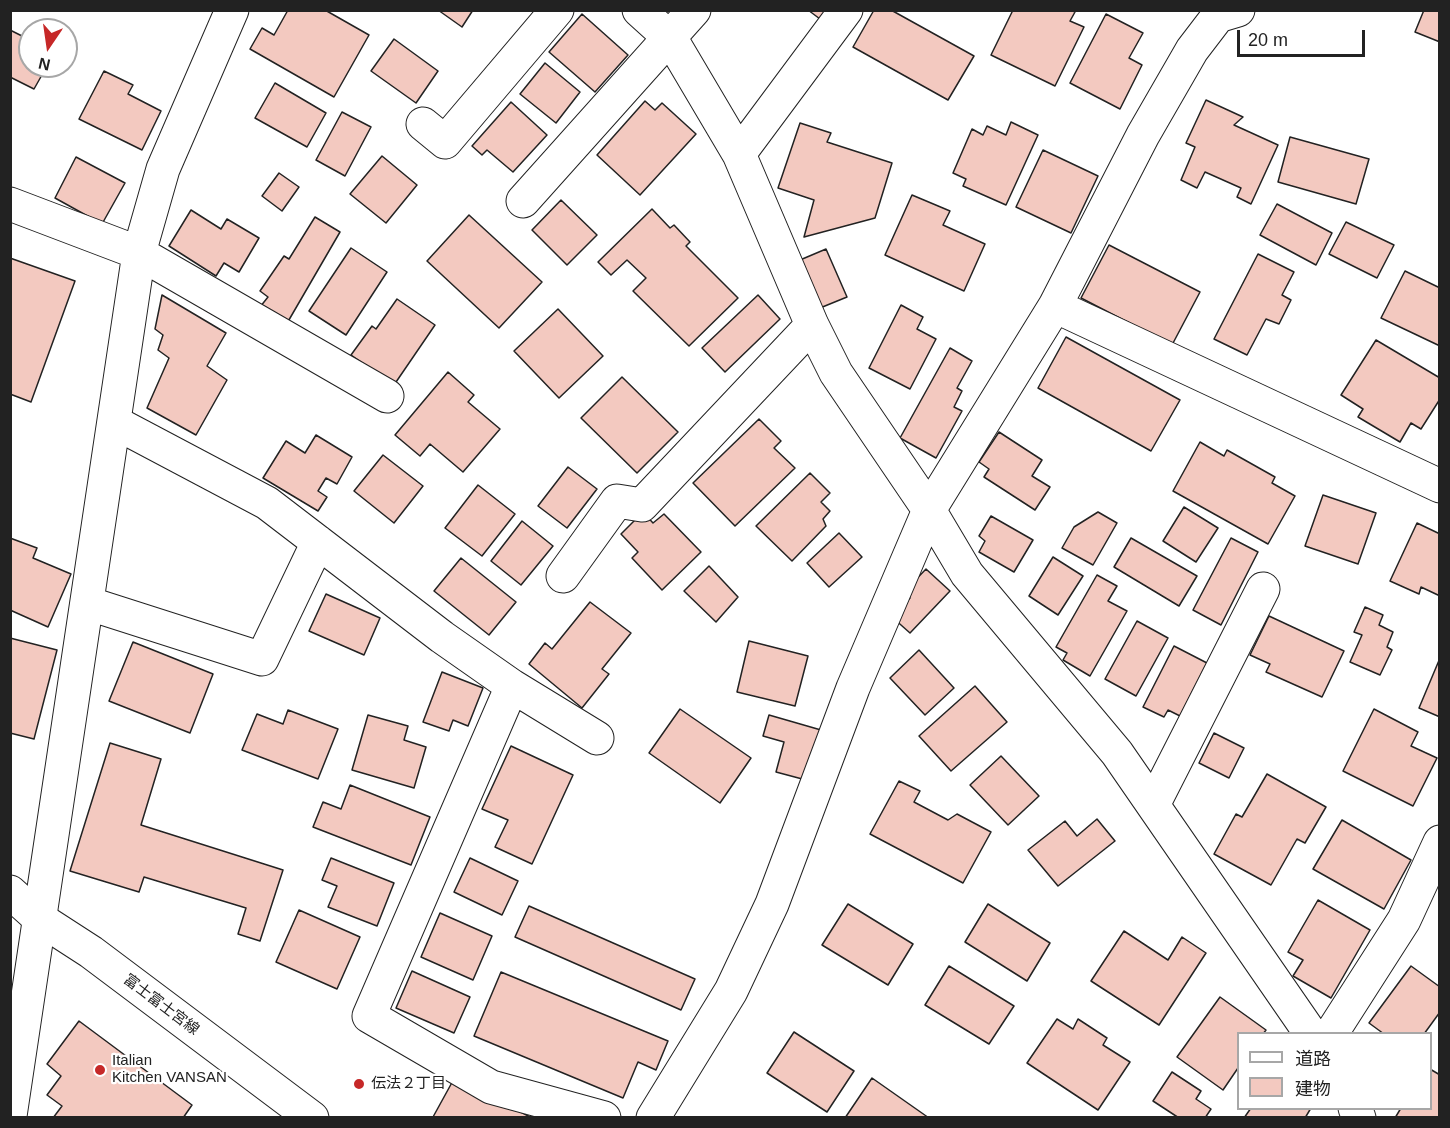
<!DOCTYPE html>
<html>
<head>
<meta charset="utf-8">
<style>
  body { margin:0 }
  #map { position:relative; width:1450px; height:1128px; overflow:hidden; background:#fff; font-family:Helvetica,"Noto Sans JP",sans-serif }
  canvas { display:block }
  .frame { position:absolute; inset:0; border:12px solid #222; pointer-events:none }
  .legend { position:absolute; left:1237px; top:1032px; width:195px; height:78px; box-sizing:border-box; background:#fff; border:2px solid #a7a7a7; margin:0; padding:8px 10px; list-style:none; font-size:18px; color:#222 }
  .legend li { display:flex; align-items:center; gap:12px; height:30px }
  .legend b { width:30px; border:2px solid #a7a7a7 }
  .north { position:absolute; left:18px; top:18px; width:60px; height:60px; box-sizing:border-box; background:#fff; border:2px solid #a7a7a7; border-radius:50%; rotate:193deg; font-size:16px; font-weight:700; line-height:24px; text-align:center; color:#222 }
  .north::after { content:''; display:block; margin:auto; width:21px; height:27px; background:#c62828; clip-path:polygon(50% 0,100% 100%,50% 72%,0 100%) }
  .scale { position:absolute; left:1237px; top:30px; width:128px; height:27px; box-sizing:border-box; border:3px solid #222; border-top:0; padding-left:8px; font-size:18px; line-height:21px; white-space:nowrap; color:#222; -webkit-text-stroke:4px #fff; paint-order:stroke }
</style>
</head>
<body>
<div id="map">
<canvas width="1450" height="1128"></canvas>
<div class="frame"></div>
<ul class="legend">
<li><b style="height:8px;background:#fff"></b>道路</li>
<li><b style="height:16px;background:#f3c9c0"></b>建物</li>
</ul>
<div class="north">N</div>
<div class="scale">20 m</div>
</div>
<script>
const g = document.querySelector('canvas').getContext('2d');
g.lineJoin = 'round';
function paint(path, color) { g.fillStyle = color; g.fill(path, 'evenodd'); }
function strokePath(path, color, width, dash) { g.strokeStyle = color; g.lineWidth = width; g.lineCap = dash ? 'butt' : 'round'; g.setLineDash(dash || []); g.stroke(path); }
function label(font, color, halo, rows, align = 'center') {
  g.font = font + ' Helvetica,"Noto Sans JP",sans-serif'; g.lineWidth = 4.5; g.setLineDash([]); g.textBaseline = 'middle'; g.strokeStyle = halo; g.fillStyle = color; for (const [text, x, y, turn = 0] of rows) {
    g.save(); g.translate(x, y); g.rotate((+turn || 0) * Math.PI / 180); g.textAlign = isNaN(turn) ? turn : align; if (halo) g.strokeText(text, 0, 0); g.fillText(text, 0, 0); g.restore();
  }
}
const building = new Path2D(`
  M288,10h37l44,25 -35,62 -84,-48 12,-21 12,7z
  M438,10h35l-11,17z
  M808,10h18l-6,9z
  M874,10h17l83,46 -26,44 -95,-53z
  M1013,10h58l4,2 -5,9 14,6 -29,59 -64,-31z
  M1424,10h16v32l-25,-10z
  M582,14l46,41 -33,37 -46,-40z
  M1106,14l37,19 -14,25 13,7 -22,44 -50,-26z
  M10,30l20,10v26h17l-13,23 -24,-12z
  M394,39l44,32 -22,32 -45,-32z
  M545,63l35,29 -24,31 -36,-29z
  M104,71l29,14 -5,9 33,17 -19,39 -63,-31z
  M275,83l51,30 -19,34 -52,-29z
  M1206,100l37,17 -9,8 44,20 -27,59 -14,-7 4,-9 -36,-16 -8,16 -16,-8 14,-33 -9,-4z
  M645,101l10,9 7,-7 34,31 -56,61 -43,-40z
  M511,102l36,33 -34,37 -26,-22 -5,5 -10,-9z
  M342,112l29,15 -26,49 -29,-16z
  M1011,122l27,13 -32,70 -43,-19 3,-7 -13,-6 19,-44 11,6 4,-9 19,9z
  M800,123l31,10 -4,9 65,21 -17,55 -71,19 10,-37 -36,-12z
  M1290,137l79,22 -13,45 -78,-22z
  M1043,150l55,26 -27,57 -55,-26z
  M382,156l35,29 -31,38 -36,-29z
  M76,157l49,26 -23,41 -47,-26z
  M279,173l20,14 -17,24 -20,-15z
  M912,195l38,16 -7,14 42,19 -21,47 -79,-36z
  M561,200l36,35 -30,30 -35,-35z
  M1277,204l55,29 -16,32 -56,-30z
  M652,209l18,19 4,-3 16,17 -4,4 52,52 -49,48 -56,-55 13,-13 -19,-18 -16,15 -13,-13z
  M191,210l30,19 6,-10 32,19 -20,34 -15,-9 -8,13 -47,-30z
  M469,215l73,67 -43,46 -72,-67z
  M315,217l25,15 -54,93 -26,-18 8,-10 -8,-6 24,-35 5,3z
  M1346,222l48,23 -17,33 -48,-24z
  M1109,245l91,47 -28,53 -91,-47z
  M351,248l36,24 -41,63 -37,-24z
  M826,249l21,48 -27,11 -20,-48z
  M1258,254l36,18 -12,23 9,5 -12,24 -13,-5 -19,36 -33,-16z
  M10,258l65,23 -44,121 -21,-8z
  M1405,271l35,17v58l-59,-28z
  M162,295l64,38 -19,33 20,14 -31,55 -49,-27 22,-50 -11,-8 5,-15 -8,-6z
  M758,295l22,24 -55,53 -23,-24z
  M397,299l38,26 -41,60 -43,-30 21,-29 4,3z
  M901,305l22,12 -6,12 19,10 -26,50 -41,-21z
  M558,309l45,47 -44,42 -45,-47z
  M1066,337l114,63 -29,51 -113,-63z
  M1376,340l64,38v21l-19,30 -10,-6 -11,19 -42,-25 5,-8 -22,-14z
  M950,348l22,13 -15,27 5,3 -8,16 8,4 -26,47 -36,-20z
  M448,372l26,23 -6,7 32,27 -37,43 -33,-28 -10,12 -25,-21z
  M622,377l56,55 -41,41 -56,-55z
  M759,419l22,22 -7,7 21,20 -60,58 -42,-43z
  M999,432l43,28 -10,16 18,11 -15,23 -51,-33 5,-8 -10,-7z
  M316,435l36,22 -15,27 -11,-6 -8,13 9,6 -9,14 -55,-33 23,-37 19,12z
  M1200,442l24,14 3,-6 48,27 -3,6 23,13 -27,48 -95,-53z
  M383,455l40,31 -29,37 -40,-32z
  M568,467l29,22 -30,39 -29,-22z
  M810,473l20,20 -9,9 9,9 -7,8 3,7 -34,35 -36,-35z
  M478,485l37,29 -33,42 -37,-28z
  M1323,495l53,18 -18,51 -53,-18z
  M1184,507l34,21 -22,34 -33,-21z
  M643,512l10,11 11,-9 37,38 -39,38 -30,-32 6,-6 -17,-18z
  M1098,512l19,11 -24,42 -31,-17 12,-21z
  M991,516l42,24 -19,32 -35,-20 6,-11 -6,-5z
  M522,521l31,25 -32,39 -30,-24z
  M1417,523l23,11v62l-19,-9 -2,7 -29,-13z
  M839,533l23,24 -33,30 -22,-24z
  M10,538l27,10 -4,10 38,16 -23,53 -38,-17z
  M1131,538l66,38 -18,30 -65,-39z
  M1231,538l27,14 -37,73 -28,-15z
  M1053,557l30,19 -25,39 -29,-19z
  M461,558l55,44 -27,33 -55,-44z
  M709,566l29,31 -22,25 -32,-31z
  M926,569l24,22 -40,42 -18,-16 18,-19 -6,-6z
  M1097,575l20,11 -9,15 19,10 -37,65 -27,-16 4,-7 -11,-6z
  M326,594l54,24 -16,37 -55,-24z
  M590,602l41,31 -29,36 7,5 -27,34 -53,-44 16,-21 7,6z
  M1365,607l18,8 -4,10 14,7 -6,15 5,3 -12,25 -30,-13 12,-27 -8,-3z
  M1269,616l75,35 -22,46 -56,-25 4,-8 -20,-9z
  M1137,621l31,17 -32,58 -31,-17z
  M10,638l47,12 -23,89 -24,-6z
  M749,641l59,15 -13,50 -58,-14z
  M133,642l80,32 -23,59 -81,-32z
  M1174,646l33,17 -27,53 -12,-6 -4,7 -21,-10z
  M919,650l35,38 -29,27 -35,-37z
  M1440,658v59l-21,-9z
  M442,672l41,16 -15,38 -15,-6 -4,11 -26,-9z
  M975,686l32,36 -56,49 -32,-35z
  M680,709l71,49 -31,45 -71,-50z
  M1374,709l44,23 -7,14 26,12 -24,48 -70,-35z
  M288,710l50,19 -20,50 -76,-29 15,-36 26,10z
  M368,715l40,11 -4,14 22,7 -12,41 -62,-18z
  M769,715l52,15 -15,50 -30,-8 8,-30 -21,-6z
  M1214,733l30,15 -15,30 -30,-15z
  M110,743l51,16 -20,66 142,45 -23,71 -22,-7 8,-26 -102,-31 -5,15 -69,-21z
  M511,746l62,29 -41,89 -37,-17 13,-27 -26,-11z
  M1001,756l38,40 -31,29 -38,-40z
  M1267,774l59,33 -21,36 -8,-4 -26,46 -57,-31 22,-40 6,3z
  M899,781l21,10 -6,11 34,18 9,-6 34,18 -28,51 -93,-49z
  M350,785l80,32 -19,48 -98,-38 10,-25 18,7z
  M1097,819l18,22 -57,45 -30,-36 37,-29 12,15z
  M1342,820l69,40 -27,49 -71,-40z
  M331,858l63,25 -17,43 -49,-19 9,-21 -15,-6z
  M470,858l48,23 -16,34 -48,-23z
  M1318,900l52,30 -39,68 -38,-22 10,-16 -15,-8z
  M848,904l65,40 -25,41 -66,-40z
  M988,904l62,39 -23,38 -62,-39z
  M529,906l166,73 -14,31 -166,-73z
  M299,910l61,27 -23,52 -61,-27z
  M440,913l52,23 -19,44 -52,-23z
  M1124,931l44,29 14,-23 24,16 -47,72 -68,-44z
  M949,966l65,40 -25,38 -64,-39z
  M1411,966l29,21v25l-16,22h-40l-15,-11z
  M412,971l58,26 -16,36 -58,-25z
  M501,972l167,69 -12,29 -18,-8 -15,36 -149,-62z
  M1220,997l46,33 -3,4h-25v34l-15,22 -46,-33z
  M1057,1019l16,10 5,-10 29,19 -4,7 27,17 -32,48 -71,-47z
  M79,1021l113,84 -9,13h-130l9,-12 -15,-11 14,-19 -14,-12z
  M794,1032l60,39 -27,41 -60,-39z
  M1430,1069l10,6v43h-45l6,-10h29z
  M1172,1072l29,19 -5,8 15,10 -6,9h-26l-26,-17z
  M455,1077l77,41 -99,-1z
  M872,1078l57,40h-84z
  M1251,1108h60l-6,10h-61z`);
const minor = new Path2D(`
  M639,10l32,29 68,115 73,171 24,48 93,137 38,64 150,179 194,281
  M423,124l22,18 112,-132
  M739,154l107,-144
  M523,201l171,-191
  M10,204l129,49 248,143
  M1055,306l385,180
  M114,422l153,81 175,134 70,49 -143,330 122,71 113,31
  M563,576l54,-75 25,4 170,-180
  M87,603l175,56 56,-117
  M512,686l85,52
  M1153,805l110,-216
  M1331,1034l73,-114 36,-78
  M1355,1108l4,10
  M10,1116l129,-863 24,-84 69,-159
  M653,1118l78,-127 41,-87 81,-216 76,-178 126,-204 88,-171 49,-85 26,-34 20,-6`);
const major = new Path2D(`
  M10,892l30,27 51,33 221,166`);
const markers = [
  [100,1070,6,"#c62828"],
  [359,1084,6,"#c62828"]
];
const streetNames = [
  ["富士富士宮線",161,1005,37]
];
const poiNames = [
  ["Italian",112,1061],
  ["Kitchen VANSAN",112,1078],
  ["伝法２丁目",371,1084]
];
paint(building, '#f3c9c0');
strokePath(building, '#222', 1.5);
strokePath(minor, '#222', 35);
strokePath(major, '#222', 35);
strokePath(minor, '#fff', 33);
strokePath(major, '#fff', 33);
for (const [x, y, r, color] of markers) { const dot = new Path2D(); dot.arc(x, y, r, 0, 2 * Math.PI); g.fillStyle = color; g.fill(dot); strokePath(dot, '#fff', 2); }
label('15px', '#222', '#fff', streetNames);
label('15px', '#222', '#fff', poiNames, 'left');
</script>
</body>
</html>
